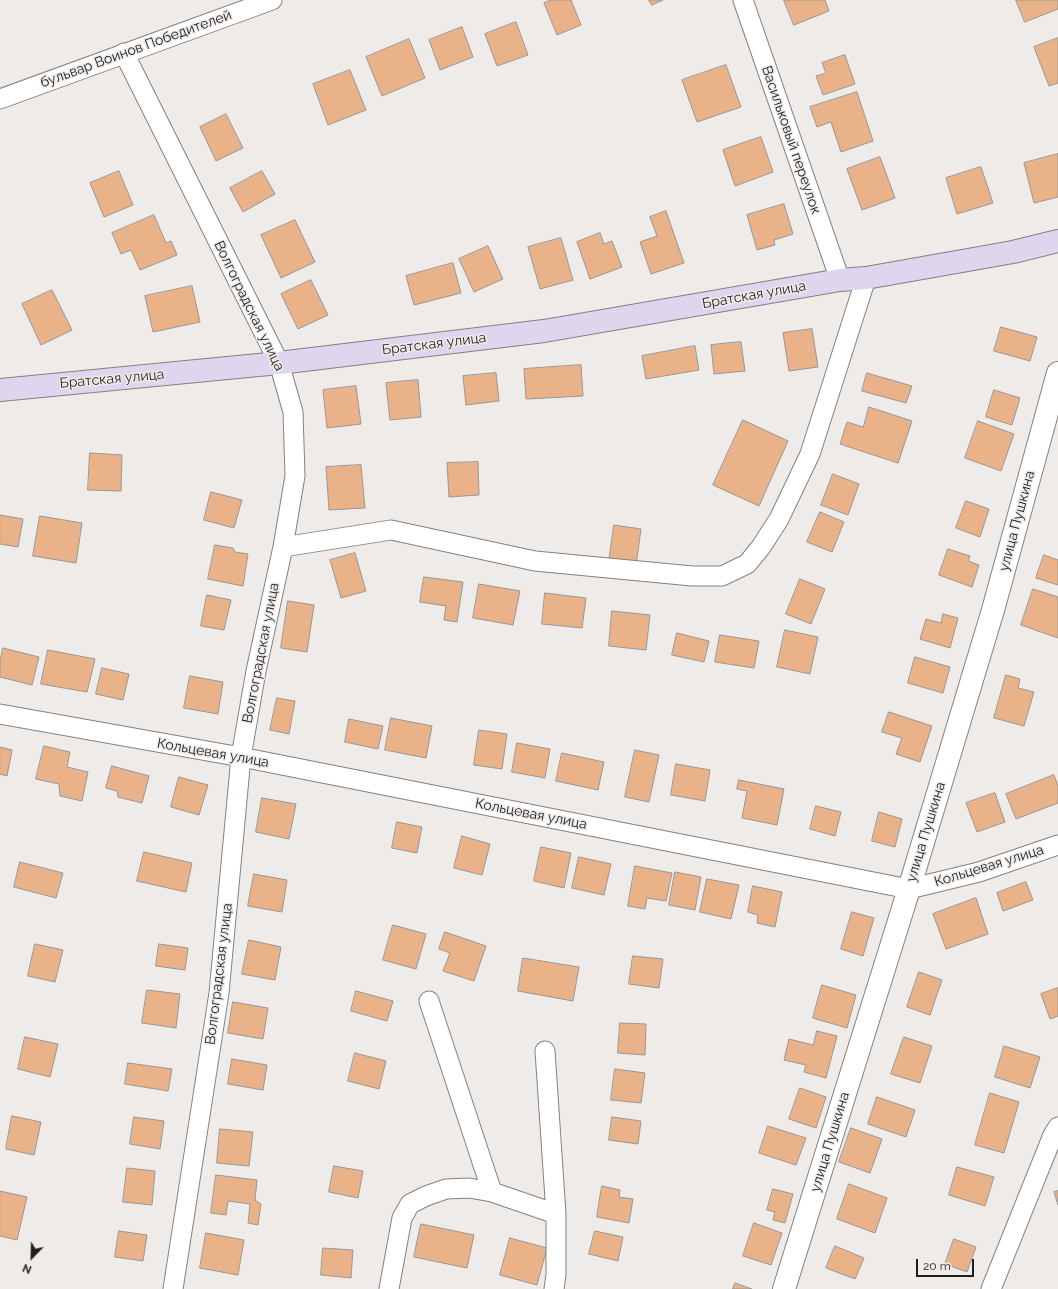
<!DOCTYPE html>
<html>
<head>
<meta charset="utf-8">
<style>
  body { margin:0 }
  #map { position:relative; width:1058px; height:1289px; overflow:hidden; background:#eeebe9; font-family:Raleway,sans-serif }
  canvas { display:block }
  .north { position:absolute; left:12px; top:1237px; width:40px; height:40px; -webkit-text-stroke:3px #eeebe9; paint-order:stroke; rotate:203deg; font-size:11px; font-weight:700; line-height:16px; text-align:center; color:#1f1d1d }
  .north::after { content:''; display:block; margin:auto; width:14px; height:18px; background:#1f1d1d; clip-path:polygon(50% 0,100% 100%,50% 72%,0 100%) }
  .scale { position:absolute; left:916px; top:1259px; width:58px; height:18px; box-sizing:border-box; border:2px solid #1f1d1d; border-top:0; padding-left:5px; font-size:12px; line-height:14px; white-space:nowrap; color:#1f1d1d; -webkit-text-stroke:3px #eeebe9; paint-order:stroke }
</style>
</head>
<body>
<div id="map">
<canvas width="1058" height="1289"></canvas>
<div class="north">N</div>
<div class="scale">20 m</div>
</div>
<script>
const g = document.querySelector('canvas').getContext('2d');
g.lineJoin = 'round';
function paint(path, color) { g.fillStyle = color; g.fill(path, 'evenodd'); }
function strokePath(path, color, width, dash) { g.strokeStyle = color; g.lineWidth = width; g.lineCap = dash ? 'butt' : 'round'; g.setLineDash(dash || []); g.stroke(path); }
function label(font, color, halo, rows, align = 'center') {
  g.font = font + ' Raleway,sans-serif'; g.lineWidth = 3; g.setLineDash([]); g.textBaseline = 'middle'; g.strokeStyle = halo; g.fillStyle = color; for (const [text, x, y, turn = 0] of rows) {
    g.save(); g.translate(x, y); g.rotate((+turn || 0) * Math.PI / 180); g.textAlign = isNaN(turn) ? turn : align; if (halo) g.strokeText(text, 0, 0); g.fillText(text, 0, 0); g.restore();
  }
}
const building = new Path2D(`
  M552,0h19l10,25 -24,10 -13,-32z
  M649,0h14l-11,5z
  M784,0h41l4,11 -35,14z
  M1016,0h42v9l-33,13z
  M516,22l12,33 -31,11 -12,-32z
  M462,27l11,30 -33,13 -11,-30z
  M1058,38v45l-9,3 -15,-39z
  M409,39l16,39 -43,18 -16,-39z
  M845,55l10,29 -32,11 -7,-19 10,-3 -4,-10z
  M726,65l15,42 -44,15 -15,-42z
  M350,70l16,40 -38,15 -15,-41z
  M857,92l16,49 -32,11 -10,-30 -14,5 -7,-20z
  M226,114l17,34 -27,13 -16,-34z
  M761,137l12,35 -38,14 -12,-36z
  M1058,154v43l-24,6 -10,-40z
  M880,157l15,41 -33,12 -15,-41z
  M981,167l12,36 -36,11 -11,-36z
  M119,171l14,34 -29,12 -14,-34z
  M262,171l13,23 -32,18 -13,-24z
  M784,204l9,30 -19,6 1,5 -18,5 -10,-35z
  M666,211l18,52 -33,11 -11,-32 17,-6 -7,-19z
  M154,215l12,28 5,-2 6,14 -37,15 -9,-20 -10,4 -9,-21z
  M295,220l20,42 -34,16 -20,-43z
  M600,233l4,11 8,-3 10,26 -32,12 -13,-37z
  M561,238l12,42 -33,9 -12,-42z
  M488,246l15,33 -29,13 -15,-33z
  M453,263l8,30 -47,12 -8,-29z
  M311,280l17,35 -30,14 -17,-35z
  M192,286l8,36 -47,10 -8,-36z
  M52,290l20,40 -31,15 -19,-41z
  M1001,327l36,10 -7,24 -36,-10z
  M812,329l6,38 -29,4 -6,-38z
  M741,342l4,29 -31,3 -3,-29z
  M695,346l4,24 -53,9 -4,-23z
  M581,365l2,31 -57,3 -2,-30z
  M496,373l3,28 -33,4 -3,-29z
  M867,373l45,13 -6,17 -44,-12z
  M418,380l3,37 -31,3 -4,-37z
  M356,386l5,38 -34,4 -4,-38z
  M994,390l26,8 -8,27 -26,-8z
  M869,407l43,14 -14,42 -58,-19 7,-22 16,5z
  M743,420l45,21 -29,65 -46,-21z
  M978,421l36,13 -13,37 -36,-13z
  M90,453l32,2 -1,36 -33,-1z
  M478,462l1,33 -30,2 -2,-34z
  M361,465l4,43 -36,2 -3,-43z
  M833,474l26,10 -11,31 -27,-10z
  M211,492l31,8 -8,28 -30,-8z
  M966,501l23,8 -9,28 -24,-9z
  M820,512l24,10 -12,30 -25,-10z
  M0,515l23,4 -5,28 -18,-3z
  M40,516l42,7 -6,40 -43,-7z
  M614,525l27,4 -5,37 -27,-4z
  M215,545l18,3 2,4 13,2 -5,32 -35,-7z
  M948,549l22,7 -2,5 11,4 -7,22 -33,-12z
  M355,553l11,38 -25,7 -11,-38z
  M1044,555l14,5v25l-22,-7z
  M424,577l39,5 -6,40 -13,-2 2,-14 -26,-4z
  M800,579l25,10 -14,35 -25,-10z
  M479,584l41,7 -7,34 -40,-7z
  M1033,589l25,8v41l-37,-13z
  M545,593l41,5 -4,30 -40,-4z
  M207,595l24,5 -7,30 -23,-4z
  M288,601l26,4 -7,47 -26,-4z
  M612,611l38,4 -4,35 -37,-4z
  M943,614l15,4 -8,30 -30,-9 6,-20 15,4z
  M785,630l33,7 -8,37 -33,-7z
  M677,633l32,8 -5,21 -32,-7z
  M720,635l39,6 -5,27 -39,-6z
  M3,648l36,9 -7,28 -32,-8v-16z
  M48,650l47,9 -8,33 -46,-8z
  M915,657l35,10 -7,26 -35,-10z
  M102,668l27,6 -6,26 -27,-6z
  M1006,675l14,4 -2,9 16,4 -10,34 -30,-8z
  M190,676l33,6 -5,32 -34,-6z
  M277,698l18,3 -6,33 -19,-4z
  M889,712l43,14 -12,36 -24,-8 6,-16 -20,-6z
  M391,718l41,8 -6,32 -41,-8z
  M349,719l34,7 -5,23 -33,-7z
  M479,730l28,4 -5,35 -28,-4z
  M517,743l33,6 -5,29 -33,-6z
  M44,746l26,6 -3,15 21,5 -6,29 -22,-5 -1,-12 -23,-5z
  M0,747l12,3 -5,26 -7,-2z
  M635,750l24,5 -10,47 -24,-5z
  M562,753l42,9 -6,28 -42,-9z
  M676,764l34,6 -5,31 -34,-6z
  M112,766l37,10 -7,27 -24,-6 -1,-6 -11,-3z
  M1054,775l4,11v17l-42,16 -10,-25z
  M179,777l29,8 -9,30 -28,-8z
  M739,780l45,9 -7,36 -35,-7 5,-27 -10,-2z
  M995,793l10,29 -28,10 -11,-29z
  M262,798l34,6 -7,35 -33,-7z
  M816,806l25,6 -6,24 -25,-7z
  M879,812l23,7 -7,28 -23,-6z
  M397,822l25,5 -5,26 -25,-5z
  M462,836l28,8 -8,31 -28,-7z
  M541,847l30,6 -7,35 -30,-7z
  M144,852l48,11 -6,29 -49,-11z
  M579,857l32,7 -7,31 -32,-7z
  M20,862l43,11 -7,25 -42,-11z
  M635,866l37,7 -6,28 -19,-3 -2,11 -17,-3z
  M675,872l26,5 -6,33 -26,-5z
  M254,874l33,6 -5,32 -34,-6z
  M707,879l32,6 -8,34 -31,-7z
  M1026,882l7,18 -30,11 -6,-18z
  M753,886l29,6 -7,35 -18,-4 1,-8 -10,-3z
  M976,898l12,36 -42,15 -13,-35z
  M852,912l22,6 -11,38 -22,-7z
  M393,925l33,9 -10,35 -33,-9z
  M445,932l41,14 -12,35 -31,-10 7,-18 -11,-4z
  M249,940l32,7 -6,33 -33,-6z
  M35,944l28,6 -8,32 -27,-6z
  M159,944l29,4 -3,22 -29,-4z
  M633,956l30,3 -4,29 -30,-4z
  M523,958l56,9 -6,34 -55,-10z
  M919,972l23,8 -12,35 -23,-8z
  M822,985l34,10 -9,33 -34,-10z
  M1058,988v28l-8,3 -9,-25z
  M147,990l33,4 -4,34 -34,-5z
  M356,991l37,10 -6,20 -36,-10z
  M233,1002l35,6 -5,31 -35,-6z
  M620,1023l26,1 -1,31 -27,-2z
  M817,1031l20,5 -11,42 -22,-6 2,-7 -22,-5 5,-21 24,6z
  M25,1037l33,7 -8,33 -32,-8z
  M904,1037l28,9 -12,37 -29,-9z
  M1004,1046l36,11 -10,31 -35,-11z
  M355,1053l31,8 -7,28 -31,-8z
  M232,1059l35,6 -4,25 -35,-6z
  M128,1063l44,6 -4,22 -43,-7z
  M615,1069l30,4 -4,30 -30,-3z
  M800,1088l26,9 -10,31 -27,-9z
  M990,1093l29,9 -15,51 -29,-8z
  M877,1097l38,13 -9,27 -38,-13z
  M12,1116l29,6 -7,33 -28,-6z
  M134,1117l30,4 -4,28 -30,-5z
  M612,1117l29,4 -3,23 -29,-4z
  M768,1126l38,12 -10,27 -37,-12z
  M851,1128l31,11 -12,34 -31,-11z
  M220,1129l33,3 -4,34 -32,-3z
  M334,1166l29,5 -5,27 -29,-6z
  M957,1167l37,10 -9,29 -36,-11z
  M127,1168l28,3 -3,34 -29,-3z
  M216,1175l41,5 -2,20 6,4 -3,21 -10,-2 2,-19 -22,-3 -2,14 -15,-2z
  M849,1184l38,14 -12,35 -38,-14z
  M602,1186l18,4 -1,7 14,2 -4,24 -32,-6z
  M773,1189l20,5 -8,29 -12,-3 2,-8 -8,-2z
  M0,1191l27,6 -10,43 -17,-4z
  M1058,1191v14l-4,-13z
  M754,1223l28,10 -11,32 -28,-9z
  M421,1224l53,11 -7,33 -53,-11z
  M119,1231l28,4 -4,26 -28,-4z
  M595,1231l28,6 -5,24 -29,-7z
  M206,1233l38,7 -6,35 -38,-7z
  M510,1238l37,10 -10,37 -37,-10z
  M954,1239l22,8 -9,25 -22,-8z
  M835,1246l29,12 -9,21 -29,-11z
  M323,1248l30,2 -2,28 -30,-3z
  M735,1283l17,6h-19z`);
const minor = new Path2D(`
  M743,0l97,280
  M124,53l155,310 14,49 2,64 -12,71 -27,124 -15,86 -22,236 -46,296
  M0,99l272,-99
  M283,547l108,-17 144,31 157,15h30l25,-12 14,-17 18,-28 31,-65 56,-176
  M0,714l241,43 668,132 70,-17 79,-27
  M429,1001l63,191
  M545,1051l11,163v61l-2,14
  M389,1289l13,-71 8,-14 16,-8 20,-7 23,-1 23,4 64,22
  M991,1289l62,-154 5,-8`);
const tertiary = new Path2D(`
  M784,1289l125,-400 84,-279 65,-237`);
const secondary = new Path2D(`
  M0,390l279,-27 265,-32 296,-51 26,-2 147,-26 45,-11`);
const streetNames = [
  ["бульвар Воинов Победителей",136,49,-20],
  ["Васильковый переулок",791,140,71],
  ["Братская улица",754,295,-10],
  ["Волгоградская улица",249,306,64],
  ["Братская улица",434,344,-7],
  ["Братская улица",112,379,-5],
  ["улица Пушкина",1017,521,-75],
  ["Волгоградская улица",261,653,-79],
  ["Кольцевая улица",213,753,10],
  ["Кольцевая улица",531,814,11],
  ["улица Пушкина",926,832,-73],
  ["Кольцевая улица",989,866,-17],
  ["Волгоградская улица",219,974,-83],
  ["улица Пушкина",830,1142,-73]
];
paint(building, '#e9b289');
strokePath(building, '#999694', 1);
strokePath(minor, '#84817f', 21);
strokePath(tertiary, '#84817f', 24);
strokePath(secondary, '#84817f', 24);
strokePath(minor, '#fff', 19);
strokePath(tertiary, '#fff', 22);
strokePath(secondary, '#ded6ef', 22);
label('14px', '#1f1d1d', '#eeebe9', streetNames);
</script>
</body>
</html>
